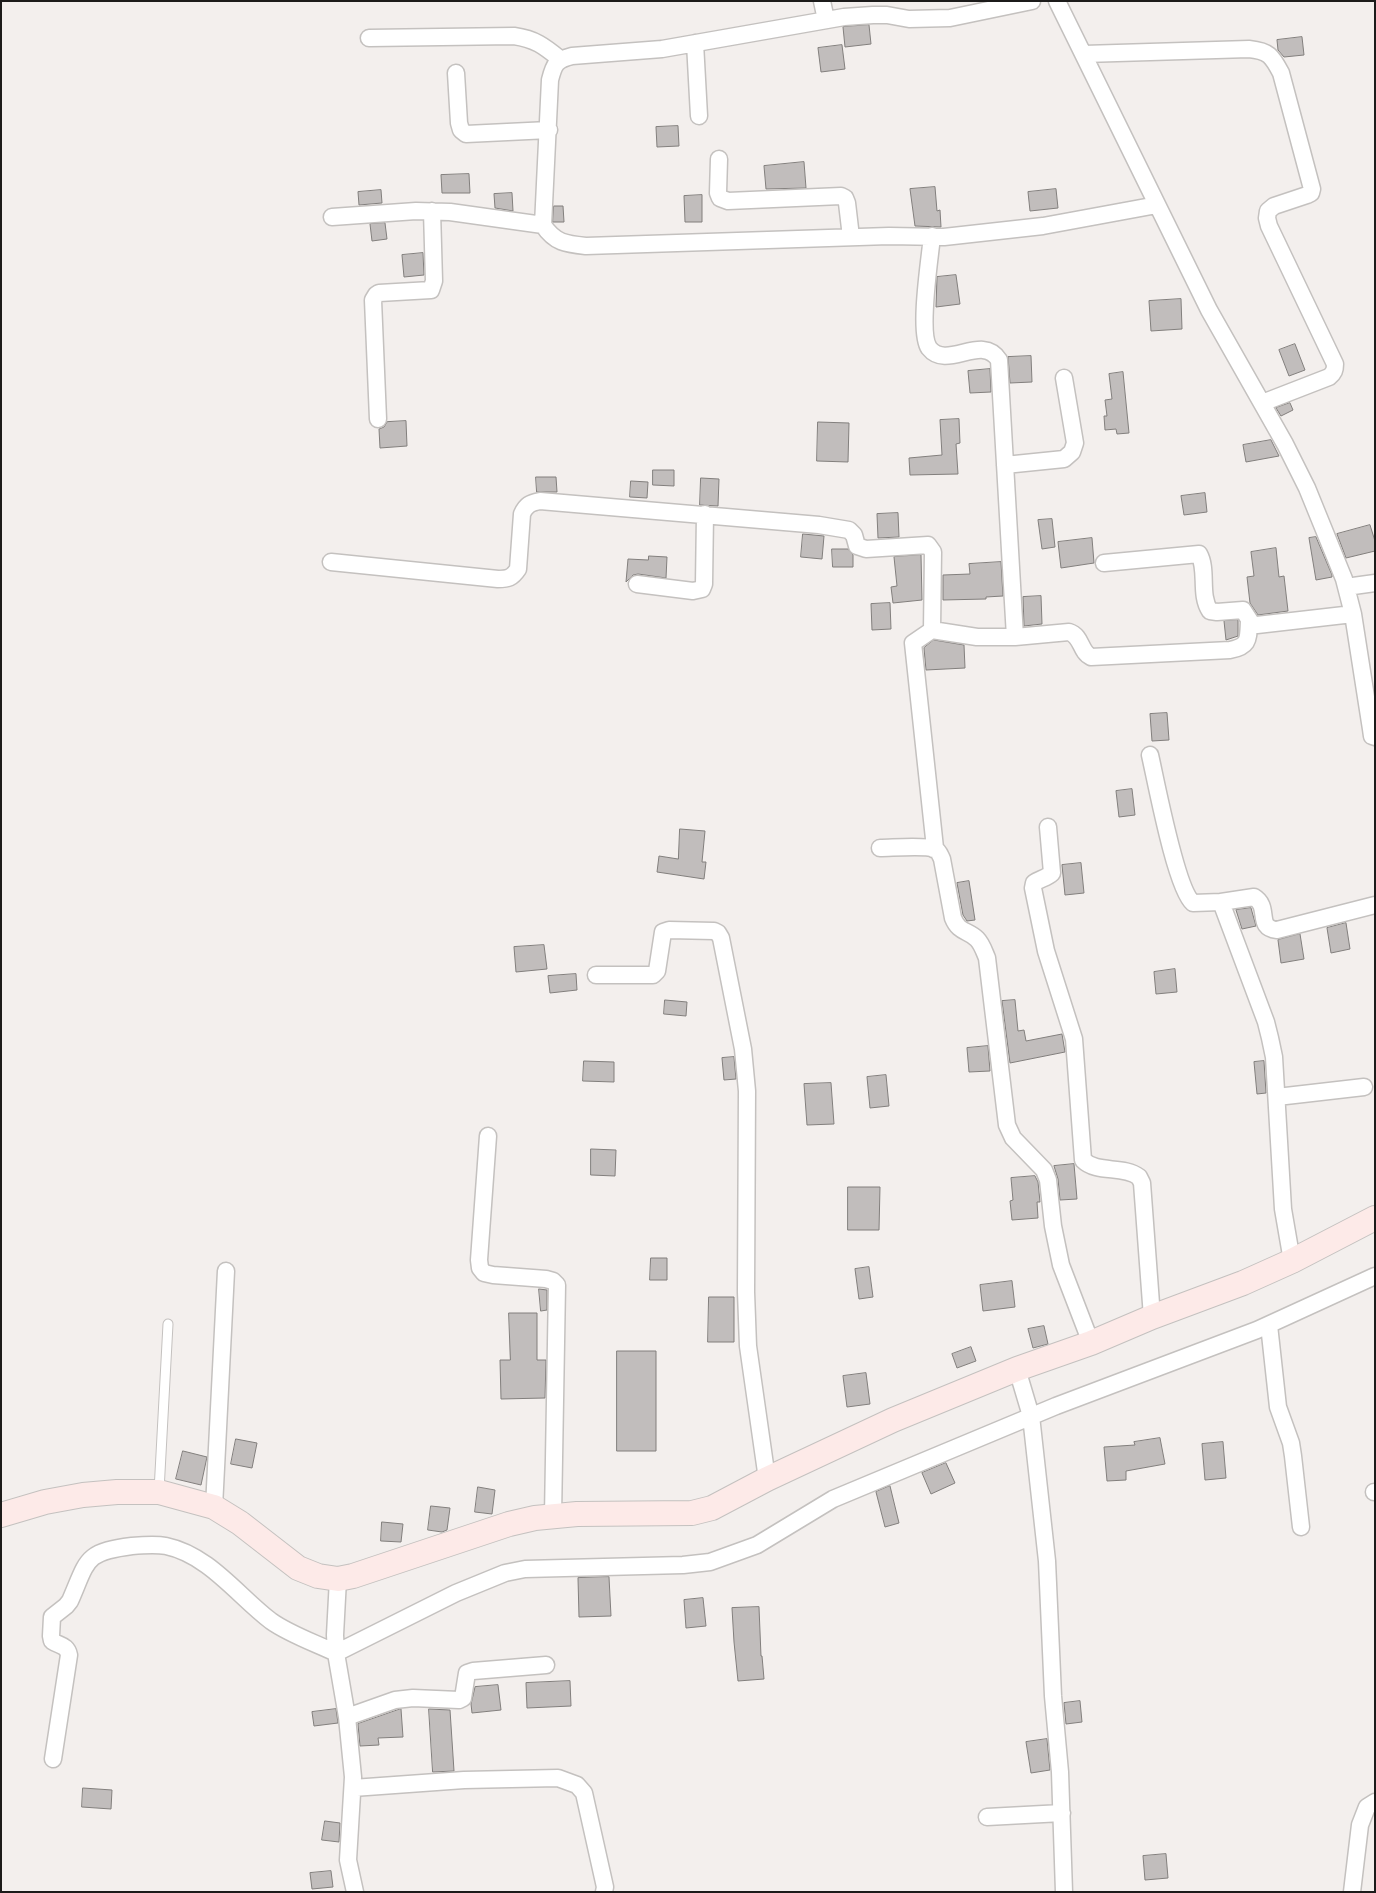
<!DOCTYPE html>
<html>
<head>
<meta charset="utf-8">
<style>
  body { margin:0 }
  #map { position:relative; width:1376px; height:1893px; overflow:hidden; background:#f3efed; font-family:Ubuntu,sans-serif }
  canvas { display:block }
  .frame { position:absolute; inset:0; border:2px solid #1c1b1a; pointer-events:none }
</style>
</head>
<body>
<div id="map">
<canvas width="1376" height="1893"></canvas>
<div class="frame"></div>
</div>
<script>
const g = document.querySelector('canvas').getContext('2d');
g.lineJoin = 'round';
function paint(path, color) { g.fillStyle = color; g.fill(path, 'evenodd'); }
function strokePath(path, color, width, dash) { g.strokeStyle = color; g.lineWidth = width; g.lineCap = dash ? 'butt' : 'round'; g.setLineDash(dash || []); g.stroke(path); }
const building = new Path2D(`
  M869,25l2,19 -26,3 -2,-20z
  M1302,37l2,18 -20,2 -6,-7 -1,-10z
  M842,45l3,24 -24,3 -3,-24z
  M678,126l1,20 -22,1 -1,-20z
  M804,162l2,26 -40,1 -2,-23z
  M469,174l1,19h-28l-1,-18z
  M935,187l2,24 3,-1 1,17 -26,-1 -5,-37z
  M1056,189l2,19 -28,3 -2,-19z
  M381,190l1,13 -23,2 -1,-13z
  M512,193l1,18 -18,-3 -1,-14z
  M702,195v27h-17l-1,-26z
  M554,206h9l1,16h-11z
  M385,223l2,16 -15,2 -2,-17z
  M423,253l1,22 -20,2 -2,-22z
  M956,275l4,29 -24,3 1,-30z
  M1181,299l1,30 -31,2 -2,-30z
  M1295,344l10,26 -16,6 -10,-26z
  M1031,356l1,26 -22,1 -2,-26z
  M990,369l1,23 -21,1 -2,-22z
  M1123,372l6,61 -12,1 -1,-5 -11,1 -1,-14h3l-2,-16 7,-1 -3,-25z
  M1290,403l3,7 -12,6 -5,-8z
  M959,419l1,24 -4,1 2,30 -48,1 -1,-17 33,-3 -2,-35z
  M406,421l1,25 -27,2 -1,-19 5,-2 3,-5z
  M818,422l31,1 -1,39 -31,-1z
  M1271,440l8,16 -33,6 -3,-17z
  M653,470h21v16l-21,-1z
  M536,477h20l1,15h-20z
  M701,478l18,1 -1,27 -18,-1z
  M631,481l17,1 -1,16 -17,-1z
  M1205,493l2,19 -23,3 -3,-19z
  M898,513l1,24 -21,1 -1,-24z
  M1052,519l3,28 -13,2 -4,-29z
  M1370,525l5,16v10l-29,7 -9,-24z
  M803,534l21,2 -2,23 -21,-2z
  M1316,537l16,38v2l-16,3 -7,-42z
  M1092,538l2,25 -33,5 -3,-26z
  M1276,548l3,29 5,-1 4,35 -30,4 -8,-12 -3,-26 7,-1 -3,-24z
  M832,549h16l5,6v12h-20z
  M921,555l1,45 -29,3 -2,-16 6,-1 -3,-29z
  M649,556l18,1 -1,21 -28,-4 -5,1 -7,7 2,-23 20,1z
  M1001,562l2,34 -17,1v2l-43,1v-25l27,-1 -1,-10z
  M1041,596l1,28 -18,2 -1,-29z
  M890,603l1,26 -19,1 -1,-26z
  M1238,620v16l-12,4 -2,-19z
  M934,640l30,5 1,23 -39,2 -2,-22z
  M1167,713l2,27 -17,1 -2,-27z
  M1132,789l3,26 -16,2 -3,-26z
  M680,829l25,2 -3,31h4l-2,17 -47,-7 2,-16 19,3z
  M1081,863l3,30 -19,2 -3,-30z
  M969,881l6,39 -8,1 -4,-6 -6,-32z
  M1251,908l5,18 -14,3 -6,-19z
  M1346,923l4,26 -19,4 -4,-25z
  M1300,934l4,25 -23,4 -3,-23z
  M544,945l3,24 -31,3 -2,-25z
  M1175,969l2,23 -21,2 -2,-22z
  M576,974l1,16 -27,3 -2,-17z
  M665,1000l22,2 -1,14 -22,-2z
  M1015,1000l3,31 6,-1 2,11 36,-7 3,18 -55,11 -8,-62z
  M988,1046l2,25 -21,1 -2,-24z
  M734,1057l2,22 -12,1 -2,-22z
  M584,1061l30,1v20l-31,-1z
  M1264,1061l2,32 -9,1 -3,-32z
  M886,1075l3,31 -19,2 -3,-31z
  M831,1083l3,41 -27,1 -3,-41z
  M591,1149l25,1 -1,26 -24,-1z
  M1074,1164l3,35 -17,1 -2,-21 -4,-13z
  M1035,1176l3,6 2,20h-3l1,16 -26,2 -2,-19 3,-1 -2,-22z
  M848,1187h32l-1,43h-31z
  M651,1258h16v22h-17z
  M869,1267l4,30 -14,2 -4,-30z
  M1012,1281l3,26 -32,4 -3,-26z
  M539,1289l8,1v20l-6,1z
  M709,1297h25v45h-26z
  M509,1313h28v47h9l-1,38 -44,1 -1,-39h10z
  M1044,1326l4,18 -15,4 -5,-19z
  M971,1347l5,14 -19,7 -5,-14z
  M617,1351h39v100h-39z
  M866,1373l4,31 -23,3 -4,-31z
  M1160,1438l5,26 -39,7v9l-19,1 -3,-34 31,-2 -1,-3z
  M236,1439l21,4 -5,25 -21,-4z
  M1223,1442l3,36 -21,2 -3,-36z
  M183,1451l24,6 -6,28 -25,-6z
  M946,1463l9,20 -24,11 -9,-21z
  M890,1486l9,37 -14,4 -9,-35z
  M478,1487l17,3 -3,24 -17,-2z
  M431,1506l19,2 -3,22 -5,2 -14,-2z
  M382,1522l21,2 -2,18 -20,-1z
  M609,1577l2,39 -32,1 -1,-39z
  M703,1598l3,28 -20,2 -2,-28z
  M759,1607l2,49h1l2,23 -26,2 -4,-39 -2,-34z
  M570,1681l1,25 -44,2 -1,-25z
  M498,1685l3,25 -29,3 -1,-9 4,-17z
  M1080,1701l2,21 -16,2 -2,-21z
  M336,1709l2,14 -24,3 -2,-14z
  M401,1709l2,28 -25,1 1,7 -19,1 -2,-22z
  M429,1709l21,1 4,61 -21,1z
  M1047,1739l3,31 -19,3 -5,-31z
  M83,1788l29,2 -1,19 -29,-2z
  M325,1821l15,2 -1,19 -17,-2z
  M1166,1854l2,24 -23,2 -2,-24z
  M331,1871l2,16 -21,2 -2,-16z`);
const service = new Path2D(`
  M159,1491l9,-167`);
const minor = new Path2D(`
  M822,1l4,19
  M1057,1l152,309 76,134 22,44 37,91 9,35 18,115 1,7 3,1
  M369,38l145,-2c21,3 30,10 46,23
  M695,43l4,73
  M1084,54l165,-5c20,2 23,7 32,24l31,116 -1,4 -4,2 -33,11 -6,5 -1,7 2,8 66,138c0,6 -1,9 -6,13l-67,26
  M456,73l3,50 2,7 5,4 83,-4
  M719,159l-1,34 2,5 8,3 113,-5 4,2 2,5 4,34
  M332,217l84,-6 34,1 93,13 7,-145c4,-16 6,-20 22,-24l90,-7 182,-32 29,-2h14l22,4 41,-1 82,-17
  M543,225c12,18 23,19 43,21l303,-10 55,1 99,-11 114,-21
  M932,236c-2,22 -14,96 -3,112 18,23 53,-15 70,12l16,277
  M378,419l-5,-119 3,-5 3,-2 52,-3 3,-9 -2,-70
  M1005,465l59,-6 8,-7 3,-9 -11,-65
  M331,562l167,17c10,0 14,-1 20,-10l4,-55c4,-9 8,-11 18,-13l279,24 30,5 5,5 3,11 9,3 62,-4 5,7 -1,78 45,7h38l54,-5c13,4 11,20 22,25l139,-7c20,-4 18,-11 19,-29
  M1104,563l95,-9c9,16 0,41 11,57l7,1 26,-2 9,14 5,1 96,-11
  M637,584l56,7 9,-2 2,-5 1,-70
  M1346,587l29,-4
  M932,630l-19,13 22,205 -2,1
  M1150,755c6,26 26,134 43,148l28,-1 45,120 4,16 4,19 9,152 9,52
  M1048,827l4,46c-5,5 -13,6 -18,10l-1,5 13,63 28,88 9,121c14,14 40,5 56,17l3,6 10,134
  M880,848c12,0 45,-3 55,1 4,2 5,6 7,10l11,59c6,15 15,12 24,21 5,5 7,12 10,19l20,167 6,13 31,32 4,10 5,46 8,39 30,78
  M1221,902l33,-5c17,10 1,31 23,33l98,-25
  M596,975h57l4,-4 6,-39 6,-2 45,1 4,2 3,5 22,111 4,42 -1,201 2,54 19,133
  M1277,1097l87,-10
  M488,1136l-9,124 1,8 4,5 9,2 53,4 7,2 4,4 -4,231
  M1269,1325l9,82 13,36 2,13 8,71
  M1017,1369l14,47 16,145 6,135 7,76 4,120
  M1374,1492h1
  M214,1507l12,-236
  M338,1579l-3,56 1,18 11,64 6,60 -5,83 7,32
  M347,1717l48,-17 18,-2 46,2 4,-2 4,-25 6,-2 73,-6
  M53,1759l16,-104c-2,-10 -9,-9 -17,-14l-1,-5 1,-19 14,-11 4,-5c18,-41 14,-49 62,-55 11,-1 24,-2 34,0 43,9 72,50 105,75 18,13 44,22 65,32l120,-60 49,-20 20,-4 158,-4 27,-3 47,-17 76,-46 223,-93 201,-76 118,-54
  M353,1788l111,-8 94,-2 19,7 7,8 21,94 -1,5
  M987,1817l75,-4
  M1352,1892l8,-67 7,-18 8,-5`);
const secondary = new Path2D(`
  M1,1515l44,-13 38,-7 34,-3h42l55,15 26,16 58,45 20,8 20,3 15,-3 156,-52 26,-6 42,-4 115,-1 20,-5 55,-29 126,-59 124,-51 74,-26 61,-26 91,-34 49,-22 83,-43`);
paint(building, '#c1bdbc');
strokePath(building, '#827f7d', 1);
strokePath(service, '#c4c1bf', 11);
strokePath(minor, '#c4c1bf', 19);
strokePath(secondary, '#c4c1bf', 26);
strokePath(service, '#fff', 9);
strokePath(minor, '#fff', 16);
strokePath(secondary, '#fdeae8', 24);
</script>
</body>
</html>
